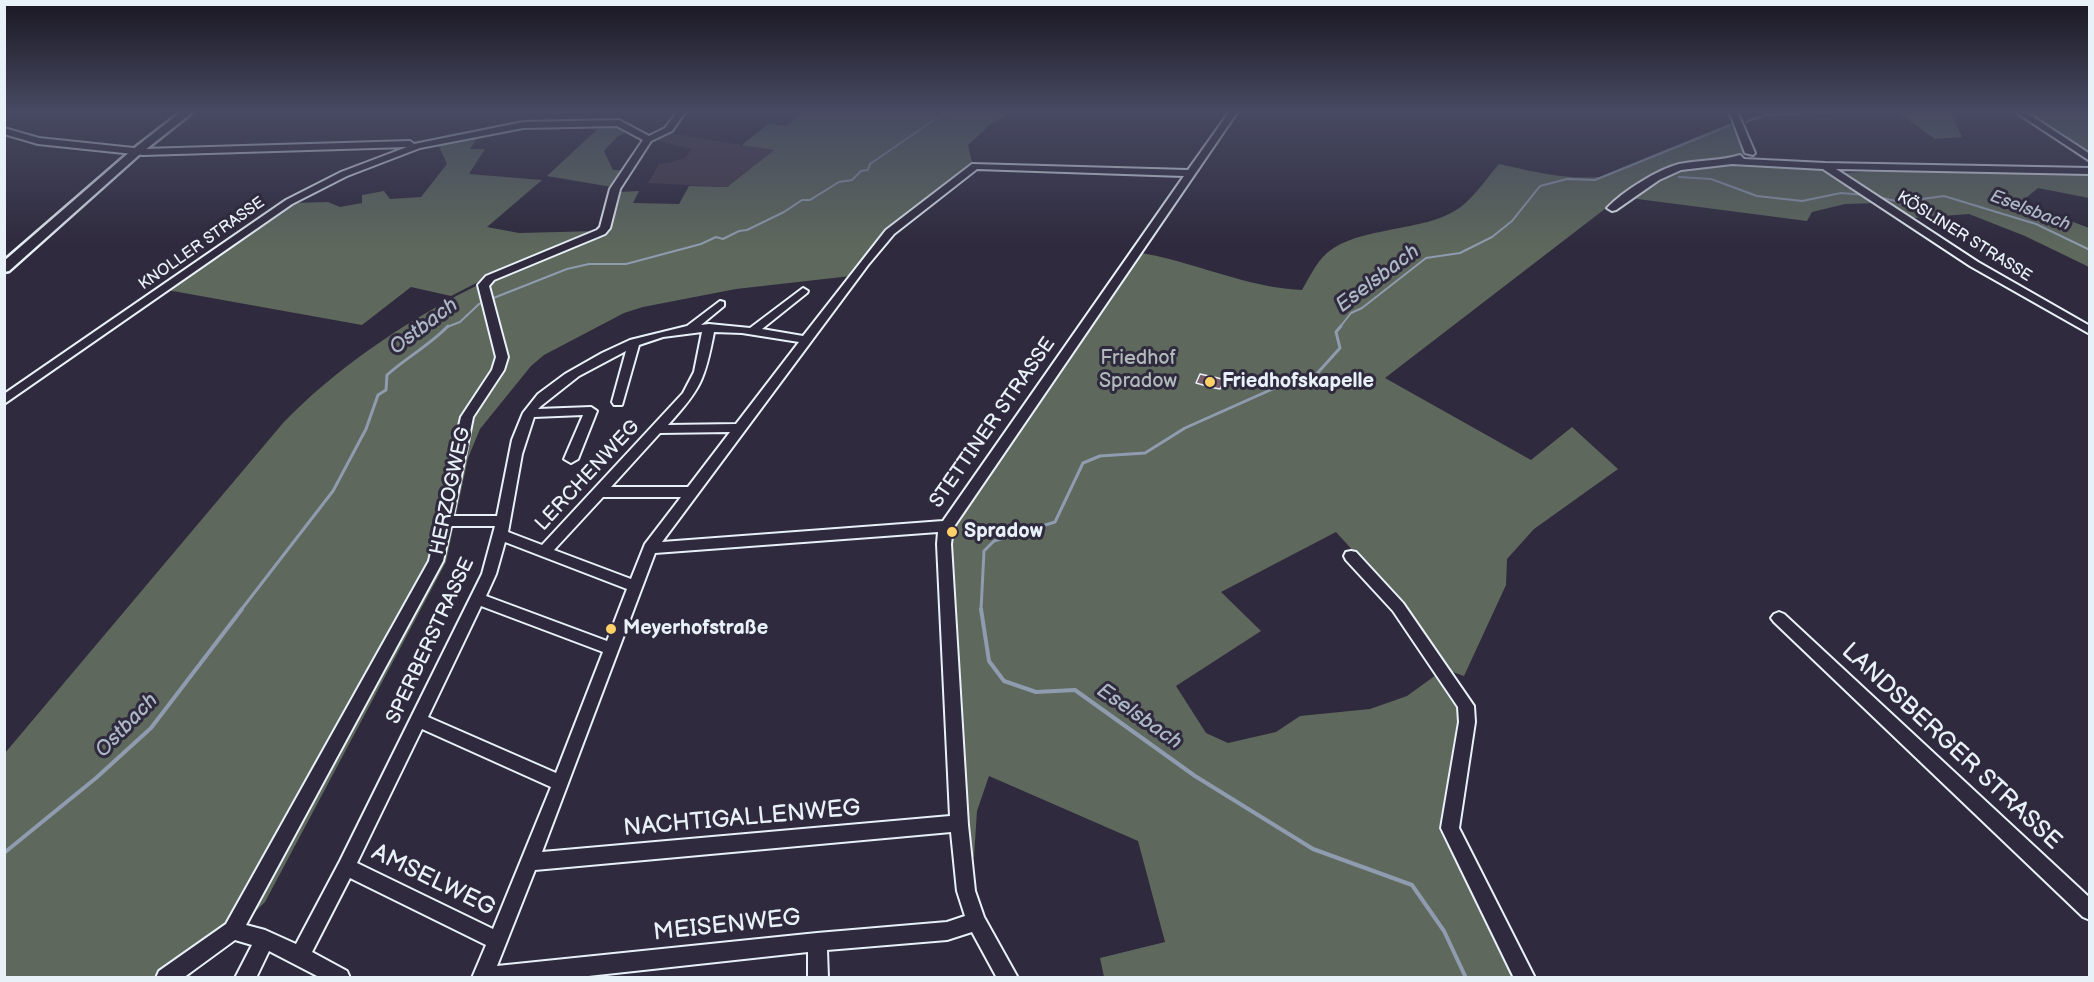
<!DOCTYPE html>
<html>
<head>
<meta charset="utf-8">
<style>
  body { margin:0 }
  #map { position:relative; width:2094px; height:982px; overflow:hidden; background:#2f2a3d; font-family:"Balsamiq Sans",sans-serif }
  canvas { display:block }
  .frame { position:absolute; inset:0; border:6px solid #e8f1f8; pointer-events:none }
</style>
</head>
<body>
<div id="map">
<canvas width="2094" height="982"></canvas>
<div class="frame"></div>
</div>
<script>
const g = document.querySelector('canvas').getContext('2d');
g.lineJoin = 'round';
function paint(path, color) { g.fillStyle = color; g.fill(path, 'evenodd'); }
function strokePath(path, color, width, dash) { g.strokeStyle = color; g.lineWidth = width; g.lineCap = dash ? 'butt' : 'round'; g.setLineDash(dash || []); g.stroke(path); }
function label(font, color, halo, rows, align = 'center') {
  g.font = font + ' "Balsamiq Sans",sans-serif'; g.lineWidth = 6; g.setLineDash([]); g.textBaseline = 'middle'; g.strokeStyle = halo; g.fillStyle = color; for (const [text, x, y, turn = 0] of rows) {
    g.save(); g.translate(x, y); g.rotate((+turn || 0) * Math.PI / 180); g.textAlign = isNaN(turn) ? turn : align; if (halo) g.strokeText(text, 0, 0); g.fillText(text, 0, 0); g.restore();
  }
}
const built = new Path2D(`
  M668,133l74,12 33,4 -48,38 -79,-4 11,-19 14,-2 13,-5 6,-8 -39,-9z`);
const green = new Path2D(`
  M803,111h211l-23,13 -23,21 4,17 -85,69 -36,45 -115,13 -93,18 -19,6 -80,42 -13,11 -51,63 -12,29 -22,104 -181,340 -76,75 -184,1v-225l278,-330c51,-53 120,-100 185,-133 42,-22 88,-37 132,-54l18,-44 21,-1 -6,12 46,1 10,-18 38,1 47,-37 -32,-5 27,-22 17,3z
  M1896,111h54l12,26 -27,2z
  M2015,111h73l1,50 -68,-49z
  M1733,122l14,30 -17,8 -36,2 -71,33 -238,183 146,82 41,-33 46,42 -84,60 -27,30 -1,26 -42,91 -20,-7 -42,-64 -66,-73 -115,60 40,39 -85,55 30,47 22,10 48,-11 24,-16 70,-7 37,-13 29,-21 25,33 1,12 -23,109 76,148h-411l-4,-19 65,-16 -27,-101 -149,-65 -12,35 -3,46h-9l-17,-306 5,-22 169,-245 -7,-2 20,-30c56,8 111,36 167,38 6,-10 12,-23 20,-32 27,-31 91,-25 129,-45 20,-10 34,-33 48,-49 33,7 66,16 100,13z
  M603,124l17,1 10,5 -13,7 -13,14 9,19h9l-10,17 -65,-11z
  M479,135l-9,14h15l-16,25 73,6 -55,47 32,6 80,-2 -111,46 -37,19 -40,-9 -49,38 -195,-35 125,-87 36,-1 12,5 22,-4v-8l22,-4 6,8 31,-2 26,-33 -9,-20z
  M1734,163l89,4 37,23 -15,-17 36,-2 -6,-7 214,3v31l-51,-10 -17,14 68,26v39l-64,-31 -56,-22 -69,5 -23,-16 -32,1 -33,8 -5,9 -177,-23 44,-27 23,-6z`);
const streamFar2 = new Path2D(`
  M1746,122l19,-7 106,-4
  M1679,177l32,2 46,17 45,5 39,-8 24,2
  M1878,197l22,5 44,-6 92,28 54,26
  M491,299l76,-30 22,-5h37l75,-20 15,-7 7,2 16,-8 8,-1 37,-18 18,-12h8l29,-18 13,-2 9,-9 7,-1 2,-6 77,-53
  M447,327l13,-5 19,-18 6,-2
  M1340,327l11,-14 11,-5 64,-50 34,-5 32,-16 20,-16 28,-35 27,-7 28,1 136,-55`);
const streamFar1 = new Path2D(`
  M241,610l92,-119 33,-62 12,-34 8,-5 1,-15c20,-18 43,-30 61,-49
  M981,610l3,-59 10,-10 61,-19 28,-59 17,-7 45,-3 40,-25 101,-45 27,-5 27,-30 -4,-16 5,-6`);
const stream = new Path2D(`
  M981,609l8,52 15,20 32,11 39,-2 120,86 118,73 99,36 32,46 22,47
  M4,853l92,-75 55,-50 91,-119`);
const building = new Path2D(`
  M1200,374l18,4 6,2 -4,9 -10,-2 -14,-4z`);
const minor = new Path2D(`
  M678,111h8l-14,20 -21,10 -31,48 -10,39 -5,6 -111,46 -5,6 19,71 -4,13 -31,47 -20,99h44l15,-76 11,-27 15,-19 27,-20 37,-21 28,-13 57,-14 33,-25 4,1v4l-23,19 8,-1 41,4 53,-40 5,3 -1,2 -45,36 41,7 83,-106 86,-66 216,6 42,-59h8l-285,417 -2,16 17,281 7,66 9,26 34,61h-21l-25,-46 -25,8 -120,10 1,28h-20v-26l-238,26h-98l14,-33 -136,-67 -38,74 35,19 3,7h-29l-52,-27 -13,27h-21l17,-33 -17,-5 -52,38h-27l3,-7 67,-47 203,-363 32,-144 31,-47 4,-13 -18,-72 8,-9 111,-46 3,-3 10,-38 33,-49 -26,-14 -94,2 -103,20 -73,28 -55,28 -288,200v-10l282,-194 55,-28 66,-25 -264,8 -105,-11 -34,-10v-6l35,10 104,11 267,-8 4,3 109,-22 96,-2 30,16 16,-8zM977,169l207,7 -241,345 -281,21 206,-277 26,-31zM702,332l-8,40 -11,21 -141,152 -34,-13 14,-78 12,-37 49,-2 -19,44 7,4 7,-4 19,-48 -6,-4 -53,2 3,-3 38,-30 47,-25 -14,51 2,3h8l17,-60 24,-8zM714,332l28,1 57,9 -63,82 -68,1c33,-36 37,-46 46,-93zM730,432l-42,55h-77l49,-54zM603,497h78l-36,47 -14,35 -77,-29zM451,526h44l-13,48 -142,287 -44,83 -31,-14 -19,-5 197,-364zM938,532l-1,12 13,272 -408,36 113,-299zM505,542l122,47 -20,52 -121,-45 10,-22zM481,606l122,46 -47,121 -128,-56zM422,729l129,58 -58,142 -136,-66zM951,832l6,59 8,25 -18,6 -130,11 -320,33 38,-96z
  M1729,111h8l18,42 -2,2 -8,-2z
  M2014,111h10l66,43v7z
  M1740,155l4,4 81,4 265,5v6l-254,-5 142,93 112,64v8l-120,-68 -147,-97 -91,-5 -51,6 -22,10 -43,30 -4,1 -5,-3c16,-17 50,-38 72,-44 21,-4 41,-3 61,-9z
  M1351,551l5,1 47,51 71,103 1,16 -16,106 76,150h-21l-73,-150 18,-106 -1,-15 -65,-96 -47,-51 -2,-4 2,-4z
  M1779,612l5,2 306,284v22l-7,-3 -309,-295 -3,-4 3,-4z`);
const tertiary = new Path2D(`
  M182,111h12l-54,43 -131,117 -5,1v-11l128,-111z`);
const markers = [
  [1210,382,6,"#ffd166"],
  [952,532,6,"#ffd166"],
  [611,629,6,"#ffd166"]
];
const farStreetnames = [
  ["KÖSLINER STRASSE",1964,237,32],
  ["KNOLLER STRASSE",202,244,-35]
];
const farWaternames = [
  ["Eselsbach",2030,211,21]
];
const parkNames = [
  ["Friedhof",1138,359],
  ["Spradow",1138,382]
];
const poiNames = [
  ["Friedhofskapelle",1222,382],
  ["Spradow",964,532],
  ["Meyerhofstraße",623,629]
];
const streetNames = [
  ["STETTINER STRASSE",993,423,-55],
  ["LERCHENWEG",588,476,-47],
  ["HERZOGWEG",451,491,-78],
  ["SPERBERSTRASSE",431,641,-65]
];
const waterNames = [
  ["Eselsbach",1378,279,-37],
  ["Ostbach",424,327,-37],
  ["Eselsbach",1139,717,35],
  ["Ostbach",127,726,-46]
];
const nearStreetnames = [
  ["LANDSBERGER STRASSE",1951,747,43],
  ["NACHTIGALLENWEG",742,819,-5],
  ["AMSELWEG",433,881,26],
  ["MEISENWEG",727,926,-6]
];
paint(built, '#453a4a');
paint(green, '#5e685c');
strokePath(streamFar2, '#8f9bae', 2);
strokePath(streamFar1, '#8f9bae', 3);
strokePath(stream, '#8f9bae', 4);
paint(building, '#775e6a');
strokePath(building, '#e8f1f8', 1.5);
strokePath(minor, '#e8f1f8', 4);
strokePath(tertiary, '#e8f1f8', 5);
paint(minor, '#2f2a3d');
paint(tertiary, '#2f2a3d');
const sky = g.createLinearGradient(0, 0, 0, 248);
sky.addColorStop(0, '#1a1722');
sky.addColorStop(0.45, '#474a62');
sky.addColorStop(1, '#474a6200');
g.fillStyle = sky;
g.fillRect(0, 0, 2094, 248);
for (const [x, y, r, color] of markers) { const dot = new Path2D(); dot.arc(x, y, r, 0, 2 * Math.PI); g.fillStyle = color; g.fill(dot); strokePath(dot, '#2f2a3d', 2); }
label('16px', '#e8f1f8', '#2f2a3d', farStreetnames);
label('italic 18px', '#adb8c7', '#2f2a3d', farWaternames);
label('20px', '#b1baba', '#2f2a3d', parkNames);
label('bold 20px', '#e8f1f8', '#2f2a3d', poiNames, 'left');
label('20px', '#e8f1f8', '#2f2a3d', streetNames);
label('italic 21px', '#adb8c7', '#2f2a3d', waterNames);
label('24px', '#e8f1f8', '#2f2a3d', nearStreetnames);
</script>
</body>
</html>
